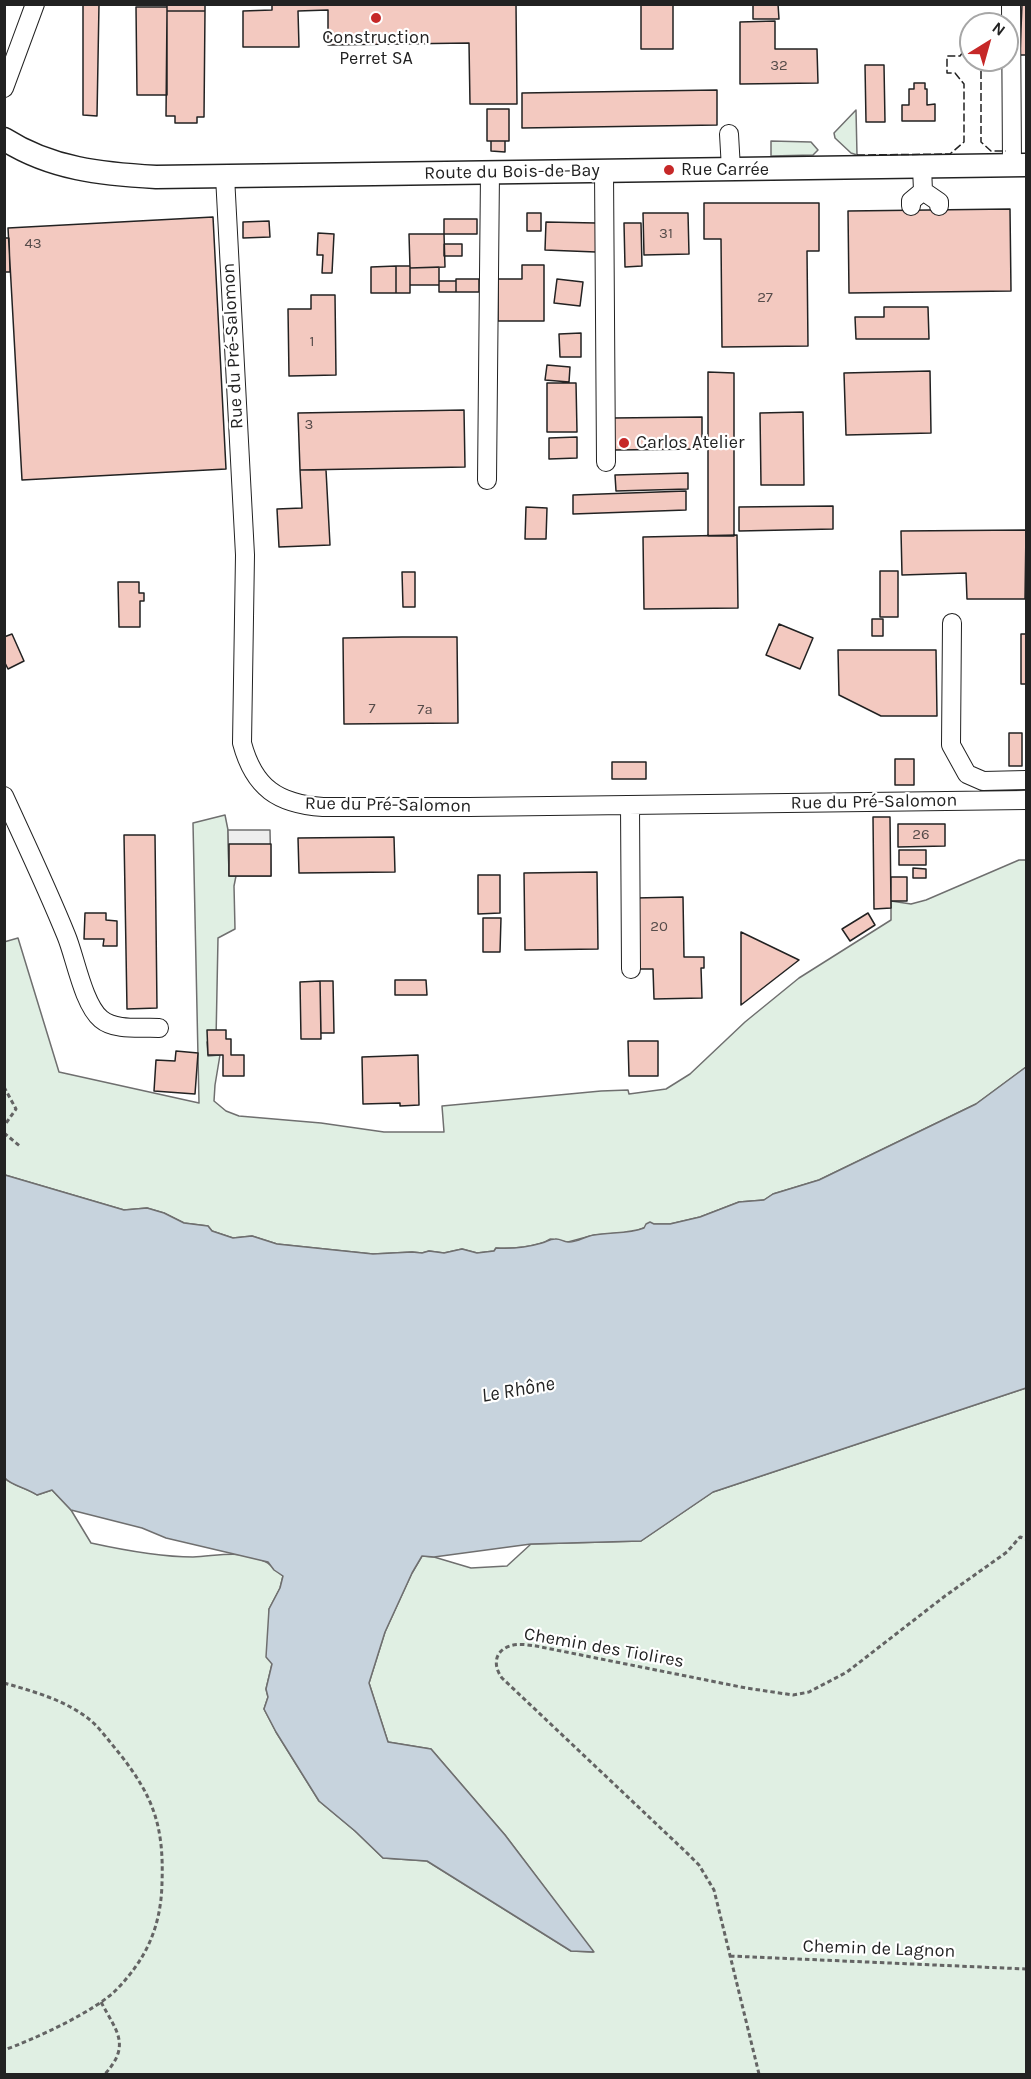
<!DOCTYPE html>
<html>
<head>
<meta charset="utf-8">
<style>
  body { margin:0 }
  #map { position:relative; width:1031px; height:2079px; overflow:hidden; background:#fff; font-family:Karla,sans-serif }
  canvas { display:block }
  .frame { position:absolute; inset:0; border:6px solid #222; pointer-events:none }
  .north { position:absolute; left:959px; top:12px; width:60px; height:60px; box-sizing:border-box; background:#fff; border:2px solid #a7a7a7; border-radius:50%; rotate:37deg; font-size:16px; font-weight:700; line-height:24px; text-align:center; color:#222 }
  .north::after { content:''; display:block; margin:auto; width:21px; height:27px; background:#c62828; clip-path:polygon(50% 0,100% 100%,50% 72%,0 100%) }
</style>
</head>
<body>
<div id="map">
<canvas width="1031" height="2079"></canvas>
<div class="frame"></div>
<div class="north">N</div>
</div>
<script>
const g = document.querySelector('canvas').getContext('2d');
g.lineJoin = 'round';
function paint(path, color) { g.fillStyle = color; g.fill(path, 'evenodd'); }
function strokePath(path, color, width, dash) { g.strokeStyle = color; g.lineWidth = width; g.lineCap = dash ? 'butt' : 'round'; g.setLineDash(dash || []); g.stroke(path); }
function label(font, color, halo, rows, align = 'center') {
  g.font = font + ' Karla,sans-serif'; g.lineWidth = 4.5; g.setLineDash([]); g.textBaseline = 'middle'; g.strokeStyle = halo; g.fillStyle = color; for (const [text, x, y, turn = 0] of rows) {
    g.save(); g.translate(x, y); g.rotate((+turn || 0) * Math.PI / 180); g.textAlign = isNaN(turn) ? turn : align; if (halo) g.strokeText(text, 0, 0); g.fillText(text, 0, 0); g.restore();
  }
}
const green = new Path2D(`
  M856,110l1,45 -6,-2 -16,-15 -1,-5z
  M771,141l40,1 7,8 -5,5 -42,1z
  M225,815l3,15 1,46h7l-2,10 1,43 -17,9 -2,102 -9,2 1,14 12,-1 -5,30 -1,16 12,10 13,5 82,7 63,9h60l-2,-26 159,-15 27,-1 1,4 37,-5 24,-15 55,-52 54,-44 92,-58v-19l20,3 15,-4 93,-40h7v207l-50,37 -157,76 -46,14 -9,6 -25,2 -39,15 -30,7h-16l-21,8 -39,3 -26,7 -18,-3c-12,8 -40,10 -54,9l-2,3 -17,2 -15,-4 -18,4 -15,-2 -7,2 -10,-1 -39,2 -96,-10 -25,-8 -19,2 -21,-7 -4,-5 -24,-3 -20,-10 -17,-5 -23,2 -119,-35 -1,-233 14,-4 41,134 140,31 -6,-280z
  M1026,1388v686h-1021v-596c6,7 22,10 32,17l15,-5 19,20 20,33c32,7 69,14 102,14 26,-1 47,-8 73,5 6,3 11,10 17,14l-3,12 -11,21 3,55 -6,25 2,8 -4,12 12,23 43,69 36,30 28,27 44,3 144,90 22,1 -88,-117 -74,-86 -43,-7 -19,-59 16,-51 27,-59 10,-17 12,1 37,11 36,-2 24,-22 110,-3 72,-49z`);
const parking = new Path2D(`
  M228,830h42l1,46h-42z`);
const water = new Path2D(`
  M1026,1067v321l-313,104 -72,49 -110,3 -97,13 -12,-1 -10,17 -27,59 -16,51 19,59 43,7 74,86 89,117 -23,-1 -144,-90 -44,-3 -28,-27 -36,-30 -43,-69 -12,-23 4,-12 -2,-8 6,-25 -6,-7 3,-48 11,-21 3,-12 -9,-6 -6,-8 -102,-24 -24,-10 -71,-18 -19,-20 -15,5c-10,-7 -27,-10 -32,-17v-303l119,35 23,-2 17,5 20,10 24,3 4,5 21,7 19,-2 25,8 96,10 39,-2 10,1 7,-2 15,2 18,-4 15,4 17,-2 2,-3c14,1 32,-1 46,-5 5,-1 7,-4 13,-4 5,-1 8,3 13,3 8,1 18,-6 26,-7 17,-3 34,-1 50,-7l2,-4 4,-2 4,2h16l30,-7 39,-15 25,-2 9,-6 46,-14 157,-76z`);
const building = new Path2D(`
  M83,4h16l-2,112 -14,-1z
  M167,4h38v7h-38z
  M272,4h244l1,100h-47l-1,-61 -141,2v-35l-30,1 1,36h-56v-36l29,-1z
  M641,4h32v45h-32z
  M753,4h25l1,15h-26z
  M1022,4h4v51h-6z
  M136,7h31v88h-30z
  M167,11h38l-1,106h-7v6h-22v-7h-9z
  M775,21v28h42l1,34 -78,1v-62z
  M865,65h19l1,57h-19z
  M914,83h11v6h2v16l8,-1v17h-33v-16h7v-16h5z
  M717,90v35l-195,3v-35z
  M487,109h22v32h-22z
  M491,141h14v11l-14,-1z
  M704,203h115v48h-12l1,95 -86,1 -1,-108h-17z
  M1010,209l1,82 -162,2 -1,-82z
  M527,213h14v18h-14z
  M643,213h45l1,41 -45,1z
  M213,217l13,252 -204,11 -14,-252z
  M444,219h33v15h-33z
  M269,221l1,16 -27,1v-16z
  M546,222l50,1v29l-51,-2z
  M624,223h17l1,43 -17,1z
  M318,233l16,1 -2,39h-10l1,-18h-6z
  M409,234h35l1,33 -35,1z
  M4,238h5l1,34h-6z
  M444,244h18v12h-18z
  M522,265h22v56h-46v-42h24z
  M396,266v27h-25v-26z
  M396,266h14v27h-14z
  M439,267v18h-29v-17z
  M456,279h23v13h-23z
  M557,279l26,3 -3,24 -26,-3z
  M439,281h17v11h-17z
  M311,295h24l1,80 -47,1 -1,-67h23z
  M884,307h44l1,32h-73l-1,-22h29z
  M581,333v24h-21l-1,-23z
  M547,365l23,2 -1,15 -24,-2z
  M930,371l1,62 -85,2 -2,-62z
  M708,372l26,1v163h-26z
  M547,383h29l1,49h-30z
  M464,410l1,57 -165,3 -2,-57z
  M803,412l1,73h-43l-1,-72z
  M702,417v32l-88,1 -1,-32z
  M577,437v21l-28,1v-21z
  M300,470h26l4,75 -51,2 -2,-38 25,-1z
  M688,473v16l-72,2 -1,-16z
  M686,491v19l-113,4v-19z
  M833,506v23l-94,2v-24z
  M526,507l21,1 -1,31h-21z
  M1026,530l-1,69h-58l-1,-26 -64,2 -1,-44z
  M737,535l1,73 -94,1 -1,-72z
  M880,571h18v46h-18z
  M402,572h13v35h-12z
  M118,582h21v11h5v8h-4v26h-21z
  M872,619h11v17h-11z
  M779,624l34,14 -13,31 -34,-14z
  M12,634l12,27 -16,8 -4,-8v-24z
  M1021,634h5v50h-5z
  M402,637h55l1,86 -114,1 -1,-86z
  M838,650h98l1,66h-56l-42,-21z
  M1009,733h13v33h-13z
  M895,759h19v26h-19z
  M612,762h34v17h-34z
  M873,817h17l1,91 -17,1z
  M898,824h47v22l-47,1z
  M124,835h31l2,173 -30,1z
  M394,837l1,35 -96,1 -1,-35z
  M229,844h42v32h-42z
  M899,850h27v15h-27z
  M913,868l13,1v9h-13z
  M597,872l1,77 -73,1 -1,-77z
  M478,875h22v38l-22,1z
  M891,877h16v24h-16z
  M683,897l1,60h20v11h-3l1,30 -48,1 -1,-30h-17l-1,-71z
  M85,913h21v7l11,1v25h-14l1,-7h-20z
  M868,913l7,12 -25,16 -8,-12z
  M483,918h18l-1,34h-17z
  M741,932l58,28 -58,45z
  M395,980h31l1,15h-32z
  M320,981l1,58h-20l-1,-57z
  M320,981h13l1,52h-13z
  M207,1030h19v9h5v16h13v21h-21v-21h-15z
  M628,1041h30v35h-29z
  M176,1051l22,2 -3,41 -41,-3 2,-31 19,1z
  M418,1055l1,50 -19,1v-3l-37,1 -1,-47z`);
const path = new Path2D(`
  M4,1087l12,22 -12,17
  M4,1133l17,14
  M4,1683c28,8 57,16 81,33 13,9 23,24 34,37 35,44 45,74 43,130 -1,43 -15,75 -45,106 -21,22 -84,51 -113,61
  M730,1956l296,13
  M101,2002c16,30 30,43 4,72
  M759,2074l-45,-184 -15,-25 -12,-12 -185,-175c-9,-12 -8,-27 8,-32 8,-3 18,-1 26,0l210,42 47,7 16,-3 38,-20 98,-76 62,-44 13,-15 6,2`);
const minor = new Path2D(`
  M1011,4l1,162
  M4,88l31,-84
  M729,134l2,35
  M604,171l2,291
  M225,176l20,379 -3,188c12,45 36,61 81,64h146l557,-7
  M923,191l16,11v4
  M911,206v-5l12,-10 -1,-24
  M487,480l3,-308
  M952,623l-1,122 16,29 16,7 43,-1
  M4,796c21,46 43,92 62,139 9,21 17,69 35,84 14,12 40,8 58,9
  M630,805l1,164`);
const major = new Path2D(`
  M4,139c47,30 98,35 152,38l870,-12`);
const fence = new Path2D(`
  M981,60v82l10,9h15
  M857,155l93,-1 14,-12v-58l-9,-11h-8v-17h13l3,-4h8`);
const markers = [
  [376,18,6,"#c62828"],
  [669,170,6,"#c62828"],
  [624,443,6,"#c62828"]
];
const numberNames = [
  ["32",779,66],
  ["31",666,234],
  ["43",33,244],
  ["27",765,298],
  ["1",312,342],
  ["3",309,425],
  ["7",372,709],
  ["7a",425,710],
  ["26",921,835],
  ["20",659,927]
];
const poiNames = [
  ["Construction",376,38,"center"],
  ["Perret SA",376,59,"center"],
  ["Rue Carrée",681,170],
  ["Carlos Atelier",636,443]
];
const streetNames = [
  ["Route du Bois-de-Bay",512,172,-1],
  ["Rue du Pré-Salomon",233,346,-93],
  ["Rue du Pré-Salomon",874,802,-1],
  ["Rue du Pré-Salomon",388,805,1],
  ["Chemin des Tiolires",604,1648,10],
  ["Chemin de Lagnon",879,1949,2]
];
const waterNames = [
  ["Le Rhône",518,1390,-10]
];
paint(green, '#e0efe3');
strokePath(green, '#6f6f6f', 1.5);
paint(parking, '#ededed');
strokePath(parking, '#6f6f6f', 1.5);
paint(water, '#c7d3dd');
strokePath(water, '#6f6f6f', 1.5);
paint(building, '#f3c9c0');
strokePath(building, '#222', 1.5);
strokePath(minor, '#222', 20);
strokePath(major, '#222', 25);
strokePath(path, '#646464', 3, [4.5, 3]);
strokePath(minor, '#fff', 18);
strokePath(major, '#fff', 22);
strokePath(fence, '#222', 1.5, [8, 3]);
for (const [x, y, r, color] of markers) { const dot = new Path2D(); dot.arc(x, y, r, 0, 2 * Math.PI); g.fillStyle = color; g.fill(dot); strokePath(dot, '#fff', 2); }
label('15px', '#564c4a', null, numberNames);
label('18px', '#222', '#fff', poiNames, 'left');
label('18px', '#222', '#fff', streetNames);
label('italic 20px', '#222', '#fff', waterNames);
</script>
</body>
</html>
